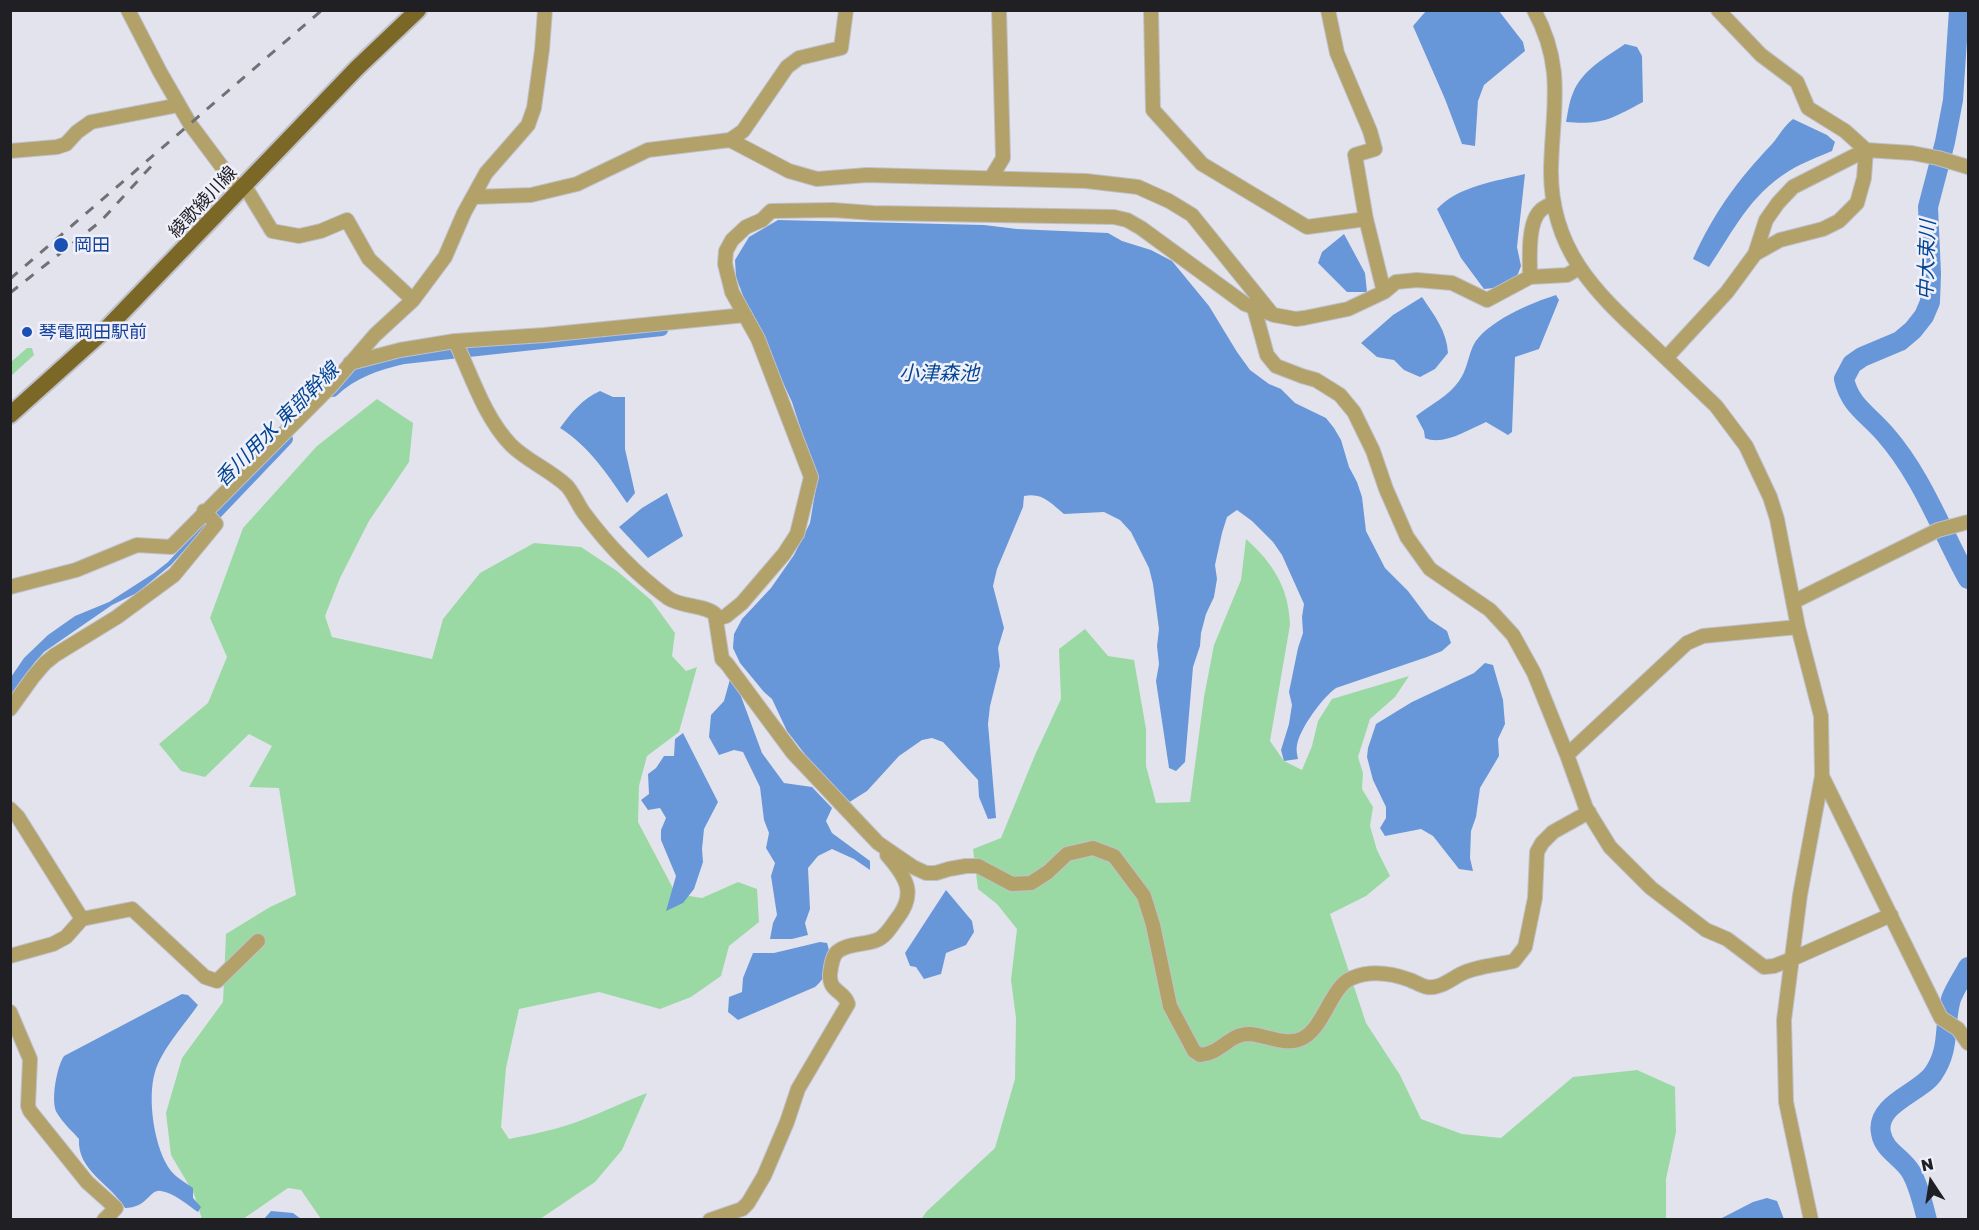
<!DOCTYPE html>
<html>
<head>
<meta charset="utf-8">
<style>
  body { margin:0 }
  #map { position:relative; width:1979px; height:1230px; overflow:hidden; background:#e3e3ee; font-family:"Golos Text",sans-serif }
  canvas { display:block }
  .frame { position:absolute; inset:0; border:12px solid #202024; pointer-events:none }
  .north { position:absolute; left:1901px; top:1152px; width:60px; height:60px; -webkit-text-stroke:4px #f0f0fb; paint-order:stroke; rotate:348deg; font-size:16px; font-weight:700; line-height:24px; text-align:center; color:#202024 }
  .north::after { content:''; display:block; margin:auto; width:21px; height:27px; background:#202024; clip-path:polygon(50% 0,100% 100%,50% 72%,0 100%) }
</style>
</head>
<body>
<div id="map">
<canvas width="1979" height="1230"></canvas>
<div class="frame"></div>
<div class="north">N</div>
</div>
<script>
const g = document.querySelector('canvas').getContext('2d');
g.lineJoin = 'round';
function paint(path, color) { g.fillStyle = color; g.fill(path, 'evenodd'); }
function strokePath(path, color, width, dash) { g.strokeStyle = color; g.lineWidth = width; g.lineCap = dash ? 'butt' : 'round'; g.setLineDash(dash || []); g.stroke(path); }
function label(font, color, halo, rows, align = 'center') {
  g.font = font + ' "Golos Text","Noto Sans JP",sans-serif'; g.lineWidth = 5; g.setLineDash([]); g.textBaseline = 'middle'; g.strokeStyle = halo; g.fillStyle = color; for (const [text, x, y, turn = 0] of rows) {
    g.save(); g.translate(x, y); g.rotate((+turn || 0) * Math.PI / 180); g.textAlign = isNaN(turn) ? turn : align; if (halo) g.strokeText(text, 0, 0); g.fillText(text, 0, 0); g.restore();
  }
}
const green = new Path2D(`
  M27,348h5l2,7 -23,21v-14z
  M377,399l36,24 -4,39 -40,59 -29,57 -15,38 7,21 100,22 11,-40 37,-46 54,-30 47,4 36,24 34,29 24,33 -3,23 14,15 11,-4 -18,65 -32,24 -8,30 -1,36 38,72 26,4 36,-16 19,7 2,33 -30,24 -8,30 -30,21 -31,12 -61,-17 -80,17 -13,59 -5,59 8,12c25,-5 50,-10 73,-19 22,-8 43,-19 65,-27l-25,57 -27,32 -55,37h-219l-20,-29 -13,-2 -45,31h-41l-8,-25 -23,-39 -5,-42 16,-55 41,-56 3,-68 44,-27 26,-12 -17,-107 -30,-1 23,-41 -23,-12 -44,43 -24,-6 -22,-27 49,-41 19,-46 -17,-39 33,-90 74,-82z
  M1246,539c27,24 43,49 44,86l-20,116 14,20 18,9 10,-24 6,-25 14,-22 77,-23 -14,21 -25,22 -12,38 5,16 -1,16 11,18 -3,19 7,24 13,26 -24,20 -36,18 36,109 34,52 21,44 41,15 39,4 72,-61 64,-7 38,17 1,45 -10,47v40l-745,1 5,-8 69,-64 20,-69 1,-61 -5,-38 6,-51 -20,-25 -19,-15 -5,-40 28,-11 34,-83 26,-56 -2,-50 26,-20 23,27 26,4 12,69v37l10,37 34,-1 14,-105 10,-52 27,-65z`);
const water = new Path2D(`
  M1426,11h73l24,31 2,9 -41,34 -6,16 -3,45 -13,-2 -17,-45 -32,-73z
  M1625,44l12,3 5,9 1,46c-32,17 -40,23 -77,20 2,-10 3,-20 7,-29 9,-23 33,-36 52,-49z
  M1793,119l34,16 8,7 -3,9c-14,6 -30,12 -43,20 -40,25 -55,59 -80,96l-16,-8c21,-47 44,-78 79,-115 8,-9 10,-16 21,-25z
  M1525,174l-8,73 4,19 -5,13 -12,8 -20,2 -23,-31 -24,-49c21,-23 60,-28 88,-35z
  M778,220l206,5 33,4 91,4 14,8 29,9 21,11 37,45 28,46 13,18 19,14 12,5 14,14 31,15 8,10 7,12 8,27 8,15 5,15 4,34 19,37 23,23 21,28 18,12 4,12 -9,8 -15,6 -91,31c-13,9 -36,40 -39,57 -1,4 0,10 1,14l-14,2 -3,-11 8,-26 3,-19 -3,-13 9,-44 5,-15 -1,-16 2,-13 -22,-49 -9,-13 -21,-21 -15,-11 -10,7 -5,16 -7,32 2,14 -3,18 -8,17 -5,19 -1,13 -7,21 -8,95 -9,9 -7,-3 -13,-87 3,-17 -2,-18 2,-17 -6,-45 -4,-16 -18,-36 -11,-12 -16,-8 -40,2c-13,-11 -22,-22 -40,-18l-1,11 -26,62 -4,17 11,42 -6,20 2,18 -10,40 -2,18 8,94 -8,1 -9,-22 -1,-17 -35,-38 -11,-4 -10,2 -23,16 -32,35 -19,12 -36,-32 -8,-18 -17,-22 -15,-32 -8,-7 -24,-29 -7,-15 1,-14 8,-15 29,-31 23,-33 16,-32 6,-36 -10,-42 -14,-43 -47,-101 -9,-24 -1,-17 14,-23z
  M1344,234l21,39 2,19h-20l-29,-29 4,-11z
  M1556,295l3,5 -20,49 -24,8 -3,75 -4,3 -22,-13c-18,8 -43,24 -61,16l-1,-7 -8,-15c14,-11 33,-20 43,-35 8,-11 9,-24 14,-35 12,-24 58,-43 83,-51z
  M1422,297c12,18 25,34 26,56l-13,16 -15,8 -16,-7 -10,-10 -17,-3 -16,-14 32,-28z
  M600,391l13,6h12v52l10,44 -8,10c-19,-28 -38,-57 -67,-75 11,-15 22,-29 40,-37z
  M667,493l16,43 -35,22 -29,-31 23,-19z
  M204,523l3,2 -36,40 -34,28 -25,12 -68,47 -9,10 -24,33v-18l13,-19 24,-23 27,-19 34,-14 45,-29 14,-11z
  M1485,663l8,2 10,35 2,24 -7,15 1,17 -19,32 -4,29 -5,14 -1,27 3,13 -14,-2 -26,-33 -12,-7 -36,7 -5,-8 6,-10v-11l-13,-27 -6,-23 1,-9 8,-24 36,-22 62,-29z
  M732,672l30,81 22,30 28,4 20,21 -6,13 6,12 38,28v9l-16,-11 -22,-10 -14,7 -10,12 2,41 -5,14 3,12 -16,4h-22l3,-16 4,-8 -6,-39 4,-13 -9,-15 3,-15 -5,-13 -4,-33 -17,-35 -9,-2 -15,5 -10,-18 2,-22 13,-14z
  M683,733l35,69 -14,27 -2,20 1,13 -9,27 -11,14 -17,8 10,-35 -15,-36v-10l5,-12 -6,-10 -12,2 -7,-10 8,-6 -1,-20 8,-6 8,-12h10l1,-17z
  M946,890l26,31 2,11 -8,13 -20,8 -5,21 -17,5 -8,-12 -6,-1 -5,-13z
  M820,942l7,1c6,17 1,33 -12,44l-77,33 -10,-8 1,-15 13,-5 1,-14 10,-25h21z
  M182,994l6,1 10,10c-14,20 -36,44 -43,67 -8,26 -1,77 16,99 6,7 15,12 22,17v10l8,9 -3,5c-11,-7 -23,-19 -37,-21 -12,-2 -13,17 -36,17 -14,-24 -48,-37 -46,-69 -7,-8 -17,-17 -22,-26 -7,-11 0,-47 7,-57z
  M1767,1198l10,3 7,18h-64l33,-17z
  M271,1211l22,2 8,6h-37z`);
const stream = new Path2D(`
  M1960,565l5,-1
  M1967,969h1`);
const canal = new Path2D(`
  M333,391c19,-19 45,-27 71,-33l258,-28
  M204,526l83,-87`);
const river = new Path2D(`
  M1959,10l-6,90 -8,42 -17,65 3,67 -1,28 -6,14 -11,14 -13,11 -38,16 -10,7 -8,15c6,27 24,35 41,55 37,42 56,96 83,145
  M1927,1220c-4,-16 -8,-34 -16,-48 -9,-15 -27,-21 -30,-39 -6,-29 39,-40 52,-59 18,-26 10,-48 18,-75 4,-11 12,-22 17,-32`);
const minor = new Path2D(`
  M128,10l32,62 30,52 50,67
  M1151,10l2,100 49,54 105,63 59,-8
  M1328,10l9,43 33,78 5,18 -20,6 11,64 18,73
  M1534,10c32,59 18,99 17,161 0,78 43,120 96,169 23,22 46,44 69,66l30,40 24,51 7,22 21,108 23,89 1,60 -22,119 -16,125 2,82 25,118
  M1718,10l43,45 36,27 11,26 37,23 21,19
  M730,140l13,-9 44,-64 12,-9 42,-10 5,-38
  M10,151l47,-4 9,-3 11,-12 14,-10 88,-17
  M991,178l12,-20 -4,-148
  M243,187l6,6 23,38 27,5 22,-5 26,-11 22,39 44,41
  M473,197l58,-2 46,-11 71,-34 82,-10 59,31 28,8 50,-4 219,6 52,6 31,14 23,14 80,99
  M1755,254l25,-14 43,-11 16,-8 18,-18 7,-25 2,-28
  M1530,277l37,-2 12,-7
  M1254,308l13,47 9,11 26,10 14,4 24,15 14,17 19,39 13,38 21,48 23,32 60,41 23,25 21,38 33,82 19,53 24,39 41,41 55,42 21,9 37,28 10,-1 18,-7 99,-44
  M455,341c17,35 29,76 56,104 16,16 39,25 56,41 7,8 11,19 17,27 23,31 53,62 84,85 13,9 37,7 47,16l7,45 5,5 66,89 85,90 35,24 13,6h10l13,-4 17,-3h12l34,18 19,-1 17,-11 19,-18 26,-6 21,8 30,40 9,29 17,81 24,45 6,4c22,-2 29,-21 49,-21 17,1 38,13 54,4 22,-12 28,-52 49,-60 19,-8 39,-5 58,2 5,2 12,6 17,7 13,2 24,-8 34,-13 15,-8 37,-9 53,-13l11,-14 10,-49 2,-46 5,-9 11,-11 36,-20
  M1666,358l61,-66 28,-38 11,-34 12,-17 15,-16 73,-37 46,3 26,5 30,9
  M350,363l50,-13 55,-9 89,-6 201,-20
  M10,587l66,-17 61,-25 34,2 160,-161 44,-51 38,-35 32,-43 19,-44 22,-40 42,-48 6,-17 8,-58 3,-40
  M1793,602l145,-72 30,-8
  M717,619l9,-3 16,-13 42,-49 13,-20 14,-57 -53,-138 -26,-47 -7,-28 1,-13 6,-11 14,-13 16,-7 9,-9 62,-1 40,3 241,4 13,3 14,8 104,76 29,11 22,4 8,-1 44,-9 36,-17 12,-10 21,-2 35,3 35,17 43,-23c0,-17 -3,-55 11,-67 3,-3 9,-5 13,-7
  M10,709l23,-32 12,-14 10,-8 62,-38 57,-42 42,-51 -12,-13
  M1567,755l120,-112 16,-7 95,-9
  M1822,776l119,242 17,11 10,14
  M10,809l8,8 64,102
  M10,956l43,-12 13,-7 16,-18 50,-10 73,68 12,4 41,-40
  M10,1012l20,47 -2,47 2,5 57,71 29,26 -12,12
  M710,1220l32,-11 6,-6 16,-27 23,-54 11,-33 50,-85c-4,-14 -19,-11 -18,-30 1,-7 2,-17 7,-22 10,-9 28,-7 40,-12 8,-3 14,-13 19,-20 21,-26 11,-42 -9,-65`);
const major = new Path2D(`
  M10,415l98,-88 249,-259 61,-58`);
const rail = new Path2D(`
  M10,279l312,-269
  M10,293l91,-72 55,-60`);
const markers = [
  [61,245,8,"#1a4fb4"],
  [27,332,6,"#1a4fb4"]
];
const streetNames = [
  ["綾歌綾川線",203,202,-47]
];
const transitNames = [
  ["岡田",74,245],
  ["琴電岡田駅前",39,332]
];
const waterNames = [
  ["中大束川",1927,260,-88],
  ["小津森池",939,374],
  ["香川用水 東部幹線",277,425,-45]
];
paint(green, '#9bd9a4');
paint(water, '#6897d9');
strokePath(stream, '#6897d9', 3);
strokePath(canal, '#6897d9', 12);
strokePath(river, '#6897d9', 20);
strokePath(minor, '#c0c0ca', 16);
strokePath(major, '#c0c0ca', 20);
strokePath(minor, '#b2a169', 14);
strokePath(major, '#7b6827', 16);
strokePath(rail, '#707076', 3, [10, 10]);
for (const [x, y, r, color] of markers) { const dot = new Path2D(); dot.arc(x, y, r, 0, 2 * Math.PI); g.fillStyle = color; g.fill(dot); strokePath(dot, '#f0f0fb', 2); }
label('18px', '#202024', '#f0f0fb', streetNames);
label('18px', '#164399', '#f0f0fb', transitNames, 'left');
label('italic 20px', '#024593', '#f0f0fb', waterNames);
</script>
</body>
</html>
